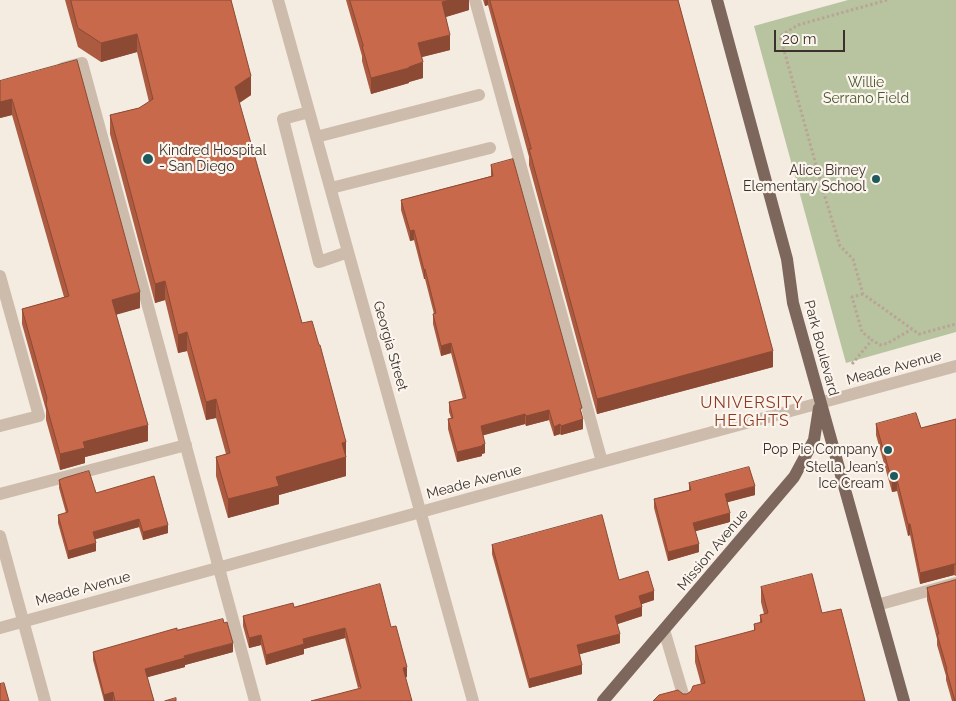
<!DOCTYPE html>
<html>
<head>
<meta charset="utf-8">
<style>
  body { margin:0 }
  #map { position:relative; width:956px; height:701px; overflow:hidden; background:#f4ebe1; font-family:Raleway,sans-serif }
  canvas { display:block }
  .scale { position:absolute; left:774px; top:30px; width:71px; height:22px; box-sizing:border-box; border:2px solid #3b302b; border-top:0; padding-left:6px; font-size:15px; line-height:18px; white-space:nowrap; color:#3b302b; -webkit-text-stroke:4px #fbf5ee; paint-order:stroke }
</style>
</head>
<body>
<div id="map">
<canvas width="956" height="701"></canvas>
<div class="scale">20 m</div>
</div>
<script>
const g = document.querySelector('canvas').getContext('2d');
g.lineJoin = 'round';
function paint(path, color) { g.fillStyle = color; g.fill(path, 'evenodd'); }
function strokePath(path, color, width, dash) { g.strokeStyle = color; g.lineWidth = width; g.lineCap = dash ? 'butt' : 'round'; g.setLineDash(dash || []); g.stroke(path); }
function label(font, color, halo, rows, align = 'center') {
  g.font = font + ' Raleway,sans-serif'; g.lineWidth = 4.5; g.setLineDash([]); g.textBaseline = 'middle'; g.strokeStyle = halo; g.fillStyle = color; for (const [text, x, y, turn = 0] of rows) {
    g.save(); g.translate(x, y); g.rotate((+turn || 0) * Math.PI / 180); g.textAlign = isNaN(turn) ? turn : align; if (halo) g.strokeText(text, 0, 0); g.fillText(text, 0, 0); g.restore();
  }
}
const green = new Path2D(`
  M848,0h108v332l-110,31 -92,-337z`);
const path = new Path2D(`
  M887,0l-89,25 -18,11 45,161 15,49 13,13 10,35 56,40 37,-10
  M863,294l-11,3 10,35 10,8
  M852,364l20,-24 8,5 8,-2 24,-14`);
const minor = new Path2D(`
  M278,0l195,701
  M475,0l127,462
  M63,68l19,-5 173,638
  M309,112l-26,7 36,143 29,-10
  M316,137l163,-42
  M331,188l159,-40
  M0,276l39,140 -39,10
  M0,494l186,-49
  M0,536l45,165
  M877,605l79,-22
  M0,628l602,-166 354,-96
  M664,630l21,71`);
const major = new Path2D(`
  M717,0l70,259 6,44 111,398
  M603,701l191,-224 20,-37 5,-32`);
const wall = new Path2D(`
  M65,0h166l20,95 -12,8 63,220 44,119v34l-67,19v9l-51,14 -12,-42v-19l10,-3 -10,-36 -10,2 -19,-69 -9,2 -13,-53 -10,3 -45,-169v-19l29,-7 10,-6 -12,-50 -36,10 -23,-15z
  M346,0h123v10l-23,7 4,33 -28,7 1,21 -14,4v1l-38,11 -9,-33v-5z
  M483,0h195l95,367 -176,47 -68,-249v-8l-41,-152 -3,1z
  M0,81l140,227 -24,6 32,127 -63,16v6l-25,7 -14,-50v-10l-24,-86v-15l42,-12 -52,-182 -12,3z
  M491,165l91,249 1,15 -22,6 -1,-1 -6,2 -5,-16 -23,6 -1,-2 -42,11 2,18 -3,1v2l-25,6 -9,-33v-10l3,-1 -2,-6v-10l14,-3 -12,-46 -10,3 -8,-32v-10h1l-9,-35h-1l-10,-39 -4,1 -9,-31v-10l90,-24z
  M956,419v157l-2,-1 -34,9 -10,-49 -2,1 -11,-45 -5,1 -16,-57v-11l45,4z
  M59,480l37,13 72,40 -25,7 -4,-13 -44,12 1,12 -28,8 -10,-36v-8l8,-2 -7,-25z
  M689,483l66,12 -28,7 3,20 -35,9 4,21 -31,9 -14,-53v-9l35,-9z
  M492,545l127,35 35,20 -12,4v12l-25,8 3,19 -40,11 2,20 -53,14 -37,-134z
  M956,580v121h-4l-6,-21v-4l-9,-31v-6l-10,-39v-12z
  M761,587l61,26 43,88h-212l30,-7h4l14,-10 -6,-22v-16l59,-15v-7l6,-1v-8l4,-1 -3,-12z
  M294,607l97,20 16,50 -49,11 -13,-50 -41,11v5l-38,11 -5,-20 -12,3 -6,-22v-10z
  M177,630l56,22 -48,13v2l-38,10 7,24h-50l-11,-41v-8z`);
const shadedWall = new Path2D(`
  M450,0h19v10l-27,8v-16z
  M485,0h3v5l-3,1z
  M137,34v18l-36,10v-19z
  M450,35v15l-32,8v-15z
  M423,62v16l-14,4v1l-38,11v-16z
  M251,76v19l-16,11v-19z
  M12,99v16l-12,3v-16z
  M414,230v10l-4,1v-10z
  M425,269v10h-1v-9z
  M165,281v19l-10,3v-19z
  M140,292v16l-28,8v-16z
  M187,332v19l-9,2v-18z
  M451,343v10l-10,3v-10z
  M773,351v16l-176,47v-15z
  M216,399v19l-10,2v-18z
  M549,410v10l-23,6v-10z
  M525,414v10l-44,12v-10z
  M583,419v10l-22,6v-9z
  M560,424v10l-6,2v-9z
  M148,425v16l-63,16v6l-25,7v-16l23,-12z
  M346,442v34l-67,19v9l-51,14v-19l48,-22 66,-34z
  M485,444v9l-3,1v2l-25,6v-10z
  M897,480v11l-5,1v-11z
  M755,486v9l-30,8v-9z
  M730,513v9l-37,10v-9z
  M139,519v8l-46,13v-8z
  M908,524h2v11l-2,1z
  M168,525v8l-25,7v-8z
  M96,543v8l-28,8v-8z
  M699,544v8l-31,9v-9z
  M954,564v11l-34,9v-11z
  M654,591v9l-15,5v-9z
  M642,607v9l-27,9v-9z
  M345,628v10l-41,11v5l-38,11v-10l37,-16z
  M620,634v9l-43,12v-10z
  M261,635v10l-12,3v-10z
  M233,643v9l-48,13v2l-40,11v-9l39,-13z
  M582,665v9l-53,14v-9z
  M407,667v10l-4,1v-10z
  M113,692v9h-9v-6z`);
const building = new Path2D(`
  M71,0h160l20,76 -16,11 67,236 10,-2 7,24h1l26,97 -4,1 4,14 -70,20 3,9 -51,13 -12,-42 14,-4 -14,-54 -10,3 -19,-70 -9,3 -13,-54 -10,3 -45,-169 29,-7 14,-9 -16,-65 -36,9 -23,-15z
  M350,0h100l-8,2 8,33 -32,8 5,19 -14,5v1l-38,10 -9,-32h1z
  M490,0h188l95,351 -176,48 -68,-250h2z
  M77,60l63,232 -28,8 36,125 -65,17 2,6 -25,6 -14,-50 1,-6 -25,-89 47,-13 -57,-197 -12,3v-21z
  M513,159l69,249 -2,1 3,10 -22,7 -1,-2 -6,3 -5,-17 -23,6 -1,-2 -44,12 4,18 -3,1v1l-25,6 -9,-33 5,-1 -4,-16 17,-4 -15,-55 -10,3 -8,-32 3,-1 -11,-44 -1,1 -10,-40 -4,1 -9,-31 92,-24 -2,-11z
  M916,413l5,15 35,-9v145h-2l-34,9 -10,-49h-2l-11,-44 -5,1 -16,-57z
  M749,467l6,19 -30,8 5,19 -37,10 6,21 -31,8 -14,-53 37,-9 -2,-7z
  M89,471l7,22 58,-17 14,49 -25,7 -4,-13 -46,13 3,11 -28,8 -10,-36 10,-3 -9,-32 5,-2z
  M602,515l17,65 29,-9 6,20 -15,5 3,11 -27,9 5,18 -43,11 5,20 -53,14 -37,-134z
  M812,574l10,39 19,-4 24,92h-212l6,-6 19,-5 5,4h4l4,-3 2,-5 12,-3 -10,-37 60,-16 -1,-6 8,-2 -2,-7 8,-2 -7,-26z
  M956,580v121h-1l-9,-32h1l-10,-35h2l-12,-46z
  M380,584l11,43 5,-1 11,41 -4,1 9,33h-101l50,-13 -16,-60 -42,11 1,5 -38,11 -5,-20 -12,3 -6,-22 50,-13 1,4z
  M223,619l1,4 3,-1 6,21 -49,13 1,2 -40,11 9,32h-39l-2,-9 -9,3 -11,-43 84,-24v2z
  M4,683l5,18h-9v-17z
  M176,698v3h-11z`);
const markers = [
  [148,159,6,"#1f5a5e"],
  [876,179,5,"#1f5a5e"],
  [888,450,5,"#1f5a5e"],
  [894,476,5,"#1f5a5e"]
];
const parkNames = [
  ["Willie",866,83],
  ["Serrano Field",866,99]
];
const poiNames = [
  ["Kindred Hospital",159,151,"left"],
  ["- San Diego",159,167,"left"],
  ["Alice Birney",866,171],
  ["Elementary School",866,187],
  ["Pop Pie Company",878,450],
  ["Stella Jean’s",884,468],
  ["Ice Cream",884,484]
];
const streetNames = [
  ["Georgia Street",390,346,74],
  ["Park Boulevard",821,348,75],
  ["Meade Avenue",894,368,-15],
  ["Meade Avenue",474,482,-15],
  ["Mission Avenue",713,550,-50],
  ["Meade Avenue",83,589,-15]
];
const quarterNames = [
  ["UNIVERSITY",752,403],
  ["HEIGHTS",752,421]
];
paint(green, '#b8c4a0');
strokePath(path, '#b9a596', 3, [2.5, 2.5]);
strokePath(minor, '#cdbbac', 12);
strokePath(major, '#7d675c', 12);
paint(wall, '#ac5a40');
paint(shadedWall, '#8c4a34');
paint(building, '#c8694b');
strokePath(building, '#8c4a34', 1);
for (const [x, y, r, color] of markers) { const dot = new Path2D(); dot.arc(x, y, r, 0, 2 * Math.PI); g.fillStyle = color; g.fill(dot); strokePath(dot, '#fbf5ee', 2); }
label('14px', '#4a5a2e', '#fbf5ee', parkNames);
label('14px', '#3b302b', '#fbf5ee', poiNames, 'right');
label('14px', '#3b302b', '#fbf5ee', streetNames);
g.letterSpacing = '1px';
label('16px', '#8c3b22', '#fbf5ee', quarterNames);
g.letterSpacing = '0px';
</script>
</body>
</html>
